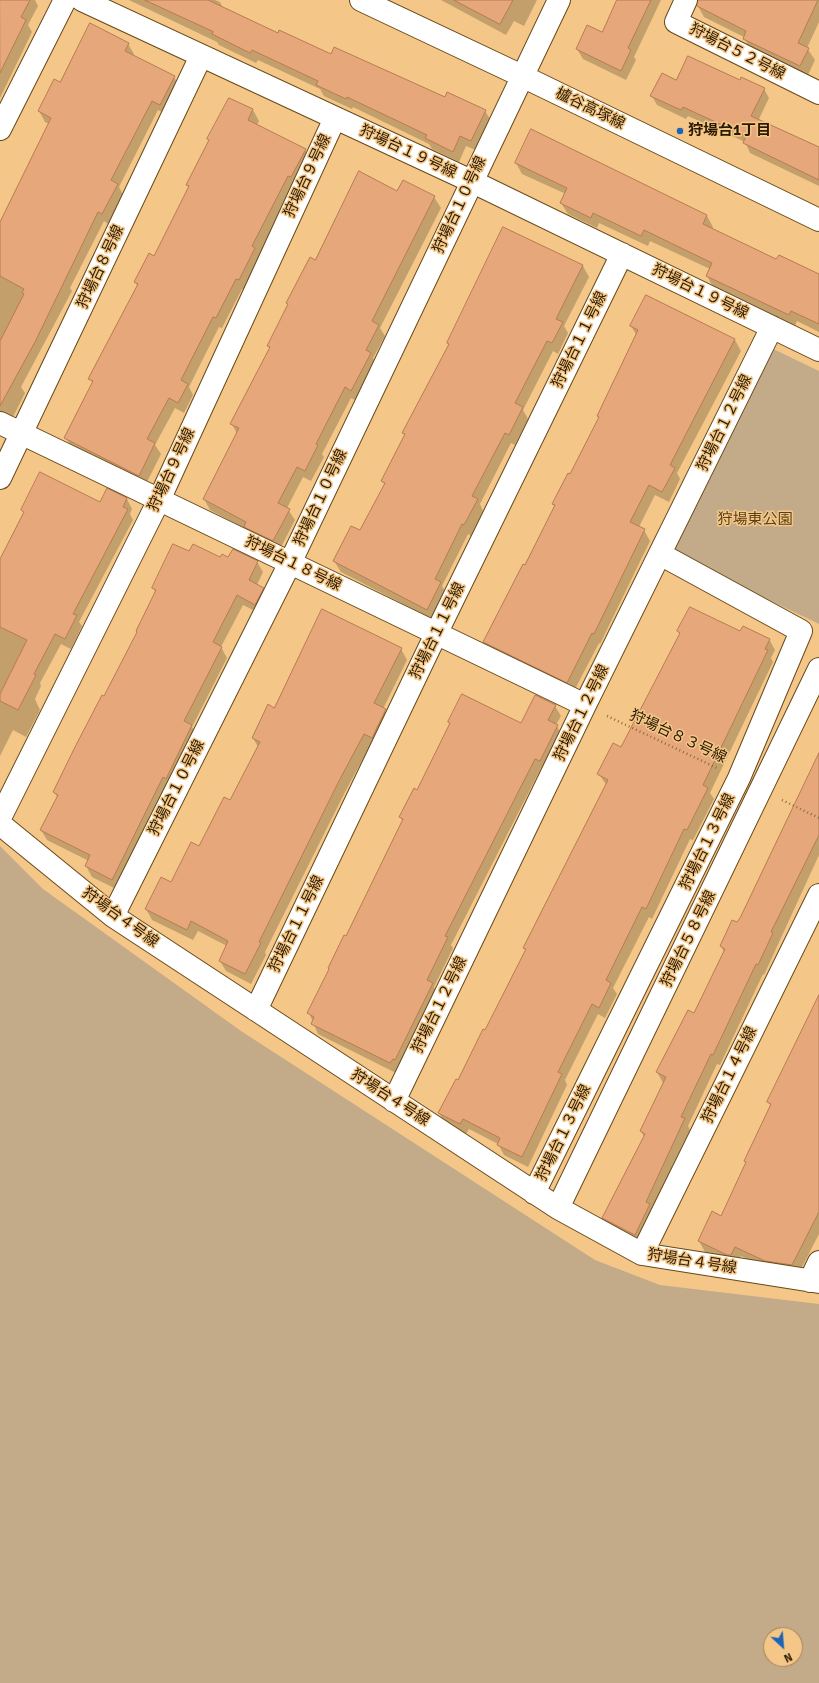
<!DOCTYPE html>
<html>
<head>
<meta charset="utf-8">
<style>
  body { margin:0 }
  #map { position:relative; width:819px; height:1683px; overflow:hidden; background:#f4c788; font-family:Signika,sans-serif }
  canvas { display:block }
  .north { position:absolute; left:763px; top:1627px; width:40px; height:40px; box-sizing:border-box; background:#f4c788; border:1px solid #a38252; border-radius:50%; rotate:154deg; font-size:11px; font-weight:700; line-height:16px; text-align:center; color:#2a1a01 }
  .north::after { content:''; display:block; margin:auto; width:14px; height:18px; background:#1f64b4; clip-path:polygon(50% 0,100% 100%,50% 72%,0 100%) }
</style>
</head>
<body>
<div id="map">
<canvas width="819" height="1683"></canvas>
<div class="north">N</div>
</div>
<script>
const g = document.querySelector('canvas').getContext('2d');
g.lineJoin = 'round';
function paint(path, color) { g.fillStyle = color; g.fill(path, 'evenodd'); }
function strokePath(path, color, width, dash) { g.strokeStyle = color; g.lineWidth = width; g.lineCap = dash ? 'butt' : 'round'; g.setLineDash(dash || []); g.stroke(path); }
function label(font, color, halo, rows, align = 'center') {
  g.font = font + ' Signika,"Noto Sans JP",sans-serif'; g.lineWidth = 3; g.setLineDash([]); g.textBaseline = 'middle'; g.strokeStyle = halo; g.fillStyle = color; for (const [text, x, y, turn = 0] of rows) {
    g.save(); g.translate(x, y); g.rotate((+turn || 0) * Math.PI / 180); g.textAlign = isNaN(turn) ? turn : align; if (halo) g.strokeText(text, 0, 0); g.fillText(text, 0, 0); g.restore();
  }
}
const green = new Path2D(`
  M767,346l52,25v253l-152,-73z
  M0,846l43,43 198,142 354,229 65,25 159,19v379h-819zM771,1635h24v24h-24z`);
const shadow = new Path2D(`
  M0,0h35l3,6 -10,19 4,7 -32,66z
  M129,0h86l5,2 3,6 55,26 167,64 40,13 7,11 -14,29 -12,-5 -7,16 -27,-13 -3,-5 -76,-37 -1,2 -28,-13 -4,-7 -62,-29 -2,3 -37,-18 -2,-3z
  M441,0h96l-13,26 -10,-5 -8,14z
  M618,0h43l-27,57 2,3 -10,20 -43,-21 -6,-10 25,-16z
  M698,0h121v22l-12,26 8,12 -8,17 -57,-28 -6,-12 -40,-20 -6,-11z
  M128,44l6,10 -1,2 41,21 6,10 -14,27 -8,-4 -39,77 4,8 -15,29 -4,-3 -34,67 2,3 -51,96 4,6 -13,26 -12,4v-199l49,-100 -4,-2 -6,-11 22,-28z
  M677,81l63,1 24,7 5,9 -11,23 61,28v37l-69,-33 -5,-11 -57,-26 -2,3 -29,-14 -5,-9z
  M230,99l23,11 6,11 -2,4 48,25 6,11 -17,25 -35,70 2,3 -16,31 -3,-1 -20,39 -3,-1 -30,60 4,8 -9,18 -9,-5 -20,37 6,9 -16,32 -73,-38 -6,-10 27,-54 -3,-5 48,-92 -3,-5 19,-25 35,-69 -2,-3z
  M532,130l175,86 6,11 -1,2 107,52v51l-22,-11 -2,5 -82,-39 -6,-11 3,-7 -60,-28 -2,5 -49,-23 -2,5 -29,-14 -7,-11 5,-9 -44,-20 -6,-11z
  M398,192l36,5 7,11 -61,120 5,8 -12,22 3,6 -19,37 -6,-3 -29,56 2,3 -13,24 -8,-4 -16,31 8,12 -16,31 -28,-14 -5,-8 -36,-19 -6,-11 33,-65 -5,-10 38,-75 -2,-3 21,-41 -1,-2 28,-42z
  M504,229l79,37 6,11 -25,49 4,7 -10,21 -5,-3 -30,59 5,9 -13,26 -4,-2 -31,61 3,7 -12,25 -3,-2 -26,52 5,8 -13,26 -93,-48 -7,-11 27,-29 24,-47 -3,-4 23,-45 -2,-3 47,-88z
  M647,296l88,44 6,11 -64,122 3,6 -11,23 -14,-7 -16,32 5,3 6,11 -50,103 -1,-1 -26,50 -83,-40 -6,-11 71,-135 -2,-3 18,-28 29,-57 -2,-3 39,-80 -6,-10z
  M107,490l20,9 5,10 -2,5 3,6 -54,102 3,4 -11,23 -10,-5 -21,39 1,3 -6,13 5,11 -14,27 -13,-7 -13,26v-195l24,-48 -2,-3 78,-6z
  M189,553l68,9 6,10 -6,13 6,4 6,10 -8,15 -18,-9 -22,42 6,11 -35,69 5,9 -79,154 -26,-13 -6,-11 3,-5 -42,-21 -6,-10 17,-32 -4,-6 84,-159 18,-40 -3,-5z
  M679,631l62,2 28,6 6,11 -4,8 2,4 -63,131 4,6 -21,41 -3,-1 -38,80 -3,-2 -36,71 4,6 -12,24 -7,-4 -33,66 2,5 -39,82 -24,-12 -6,-11 -29,-15 -3,5 -21,-11 -6,-10 47,-82 40,-80 -2,-3 83,-162 -8,-12 22,-26 59,-113z
  M401,649l6,11 -24,49 9,12 -14,27 -7,-4 -26,48 -80,160 1,3 -15,29 -25,-13 -6,-10 7,-15 -29,-15 -5,9 -41,-20 -6,-11 25,-26 29,-35 31,-46 27,-55 -5,-9 22,-29z
  M555,706l6,10 -5,9 7,11 -17,35 -5,-3 -90,177 2,3 -19,39 4,7 -42,79 -78,-39 -9,-21 94,-191 -3,-5 17,-26 34,-66 -2,-3 72,2z
  M819,756v99l-55,120 -1,-1 -43,91 -3,-1 -29,62 2,4 -18,36 1,2 -32,77 -31,-16 -6,-11 40,-81 -3,-6 22,-48 -6,-11 38,-58 29,-62 -3,-6 20,-28z
  M819,994v240l-21,41 -26,-4 -31,-15 -4,9 -32,-13 -6,-11 23,-24 49,-111 -3,-4 48,-97z`);
const building = new Path2D(`
  M0,0h30l-9,17 5,3 -26,53z
  M145,0h63l70,33 1,-3 52,24 3,-7 111,50 2,-5 39,18 -15,31 -11,-5 -7,16 -28,-14 2,-3 -80,-38 -1,2 -30,-14 2,-4 -66,-31 -2,3 -38,-19 1,-2z
  M454,0h59l-13,24z
  M617,0h34l-23,48 3,2 -10,21 -45,-22 11,-24 15,7z
  M698,0h120l-20,43 11,5 -9,18 -57,-27 3,-8 -49,-25z
  M90,23l39,20 -4,8 50,25 -15,29 -8,-4 -41,79 7,4 -16,30 -4,-2 -63,130 -35,64v-65l24,-47 -2,-1 2,-4 -24,-13v-54l51,-104 -13,-7 16,-32 6,3z
  M688,56l52,24 1,-3 24,11 -14,28 68,31v33l-76,-37 3,-7 -63,-29 -2,3 -31,-14 12,-23 14,7z
  M229,98l24,11 -5,11 58,29 -15,28 -3,-1 -36,70 3,2 -16,32 -3,-1 -20,39 -3,-1 -32,63 7,4 -10,19 -9,-5 -22,41 8,4 -16,33 -75,-38 29,-57 -5,-2 50,-95 -4,-2 15,-29 5,3 35,-70 -3,-1 23,-45 -2,-1z
  M531,129l176,86 -4,9 73,35 3,-4 40,19v50l-28,-13 -2,4 -83,-39 6,-13 -68,-33 -3,6 -48,-23 -2,5 -31,-15 7,-15 -52,-25z
  M359,171l38,20 6,-11 32,16 -63,125 7,4 -13,25 5,3 -20,38 -6,-4 -29,57 2,1 -13,26 -8,-4 -19,36 12,6 -17,32 -29,-14 2,-5 -43,-23 36,-71 -9,-4 40,-77 -3,-1 21,-42 -2,-1 24,-46 5,3z
  M503,227l80,38 -27,54 7,3 -11,21 -5,-2 -32,62 8,4 -14,28 -4,-2 -33,63 6,3 -14,26 -2,-1 -27,55 6,3 -14,28 -94,-49 18,-35 9,4 25,-47 -4,-2 24,-47 -3,-1 47,-89 -2,-1z
  M646,295l89,44 -65,126 5,3 -13,24 -13,-7 -19,37 15,7 -51,105 -2,-1 -25,50 -84,-41 40,-78 2,1 30,-60 -3,-1 16,-31 2,1 29,-57 -2,-1 41,-86 -8,-4z
  M40,472l60,30 7,-14 20,10 -4,9 5,2 -55,105 4,1 -12,24 -10,-5 -21,40 2,1 -18,35 -18,-9v-7l27,-54 -27,-13v-68l24,-47 -3,-2z
  M173,544l16,7 4,-7 27,13 2,-3 6,3 5,-8 25,12 -9,19 15,8 -9,17 -18,-10 -24,47 9,5 -38,74 8,4 -26,54 -3,-2 -51,103 -27,-14 5,-11 -50,-25 18,-35 -5,-3 22,-45 27,-52 2,1 33,-64 -1,-1 20,-41 -4,-2z
  M690,607l50,24 3,-5 27,13 -5,10 3,1 -65,135 5,3 -21,42 -3,-1 -38,80 -4,-2 -36,73 5,3 -12,25 -7,-4 -34,68 4,2 -40,83 -25,-12 3,-7 -37,-19 -3,5 -22,-11 18,-34 2,1 25,-51 2,1 41,-81 -3,-1 85,-168 -11,-6 16,-31 8,4 59,-114 -3,-2z
  M322,609l80,39 -28,55 12,6 -14,29 -8,-4 -25,47 -80,161 2,1 -16,31 -26,-13 9,-20 -37,-20 -4,9 -42,-21 16,-32 10,5 20,-40 8,4 25,-49 6,3 30,-58 -8,-4 16,-34 6,4z
  M462,694l59,29 14,-28 21,10 -8,15 10,5 -18,36 -5,-2 -90,177 3,1 -21,43 6,3 -38,77 -2,-1 -3,4 -79,-39 3,-7 -7,-4 22,-44 -1,-1 16,-33 2,1 57,-117 -4,-2 15,-29 3,2 33,-67 -2,-1z
  M819,753v82l-48,97 2,1 -15,32 -2,-1 -43,91 -2,-1 -30,63 4,1 -39,84 4,2 -15,31 -33,-17 43,-84 -5,-3 26,-54 -10,-5 32,-62 6,3 31,-64 -5,-3 12,-26 5,2 3,-4z
  M819,995v217l-27,53 -27,-4 -30,-14 -4,8h-4l-29,-14 14,-30 9,5 25,-54 -2,-1 27,-57 -4,-2z`);
const path = new Path2D(`
  M607,716l110,52
  M782,800l37,18`);
const minor = new Path2D(`
  M82,0l389,181 348,169
  M361,0l161,76 297,144
  M686,0l-10,22 143,71
  M0,129l65,-129
  M0,423l585,282
  M0,478l201,-422
  M0,818l159,-318 176,-382
  M0,824l113,92 445,292 84,46 177,28
  M113,916l177,-353 269,-563
  M256,1010l180,-376 186,-380
  M394,1101l191,-396 187,-378
  M534,1193l205,-415 62,-147 -141,-77
  M558,1208l261,-539
  M642,1254l177,-359
  M810,1281l9,-19`);
const markers = [
  [680,131,4,"#1f64b4"]
];
const streetNames = [
  ["狩場台５２号線",737,52,27],
  ["櫨谷高塚線",590,109,26],
  ["狩場台１９号線",408,152,25],
  ["狩場台９号線",308,176,-65],
  ["狩場台１０号線",460,205,-65],
  ["狩場台８号線",101,267,-65],
  ["狩場台１９号線",700,292,26],
  ["狩場台１１号線",580,340,-64],
  ["狩場台１２号線",725,423,-64],
  ["狩場台９号線",172,470,-65],
  ["狩場台１０号線",321,498,-65],
  ["狩場台１８号線",293,564,26],
  ["狩場台１１号線",438,631,-64],
  ["狩場台１２号線",582,713,-64],
  ["狩場台８３号線",678,737,25],
  ["狩場台１０号線",177,788,-63],
  ["狩場台１３号線",708,842,-64],
  ["狩場台４号線",120,918,36],
  ["狩場台１１号線",297,924,-64],
  ["狩場台５８号線",689,939,-64],
  ["狩場台１２号線",440,1005,-64],
  ["狩場台１４号線",730,1075,-64],
  ["狩場台４号線",390,1098,33],
  ["狩場台１３号線",564,1133,-64],
  ["狩場台４号線",692,1262,9]
];
const poiNames = [
  ["狩場台1丁目",688,131]
];
const parkNames = [
  ["狩場東公園",755,520]
];
paint(green, '#c3ab8a');
paint(shadow, '#0003');
paint(building, '#e6a77b');
strokePath(building, '#b77b51', 1);
strokePath(minor, '#684919', 24);
strokePath(path, '#8a6d41', 2.5, [1, 3]);
strokePath(minor, '#fff', 22);
for (const [x, y, r, color] of markers) { const dot = new Path2D(); dot.arc(x, y, r, 0, 2 * Math.PI); g.fillStyle = color; g.fill(dot); strokePath(dot, '#f4c788', 1.5); }
label('15px', '#2a1a01', '#f4c788', streetNames);
label('bold 15px', '#2a1a01', '#f4c788', poiNames, 'left');
label('15px', '#5c4015', '#f4c788', parkNames);
</script>
</body>
</html>
